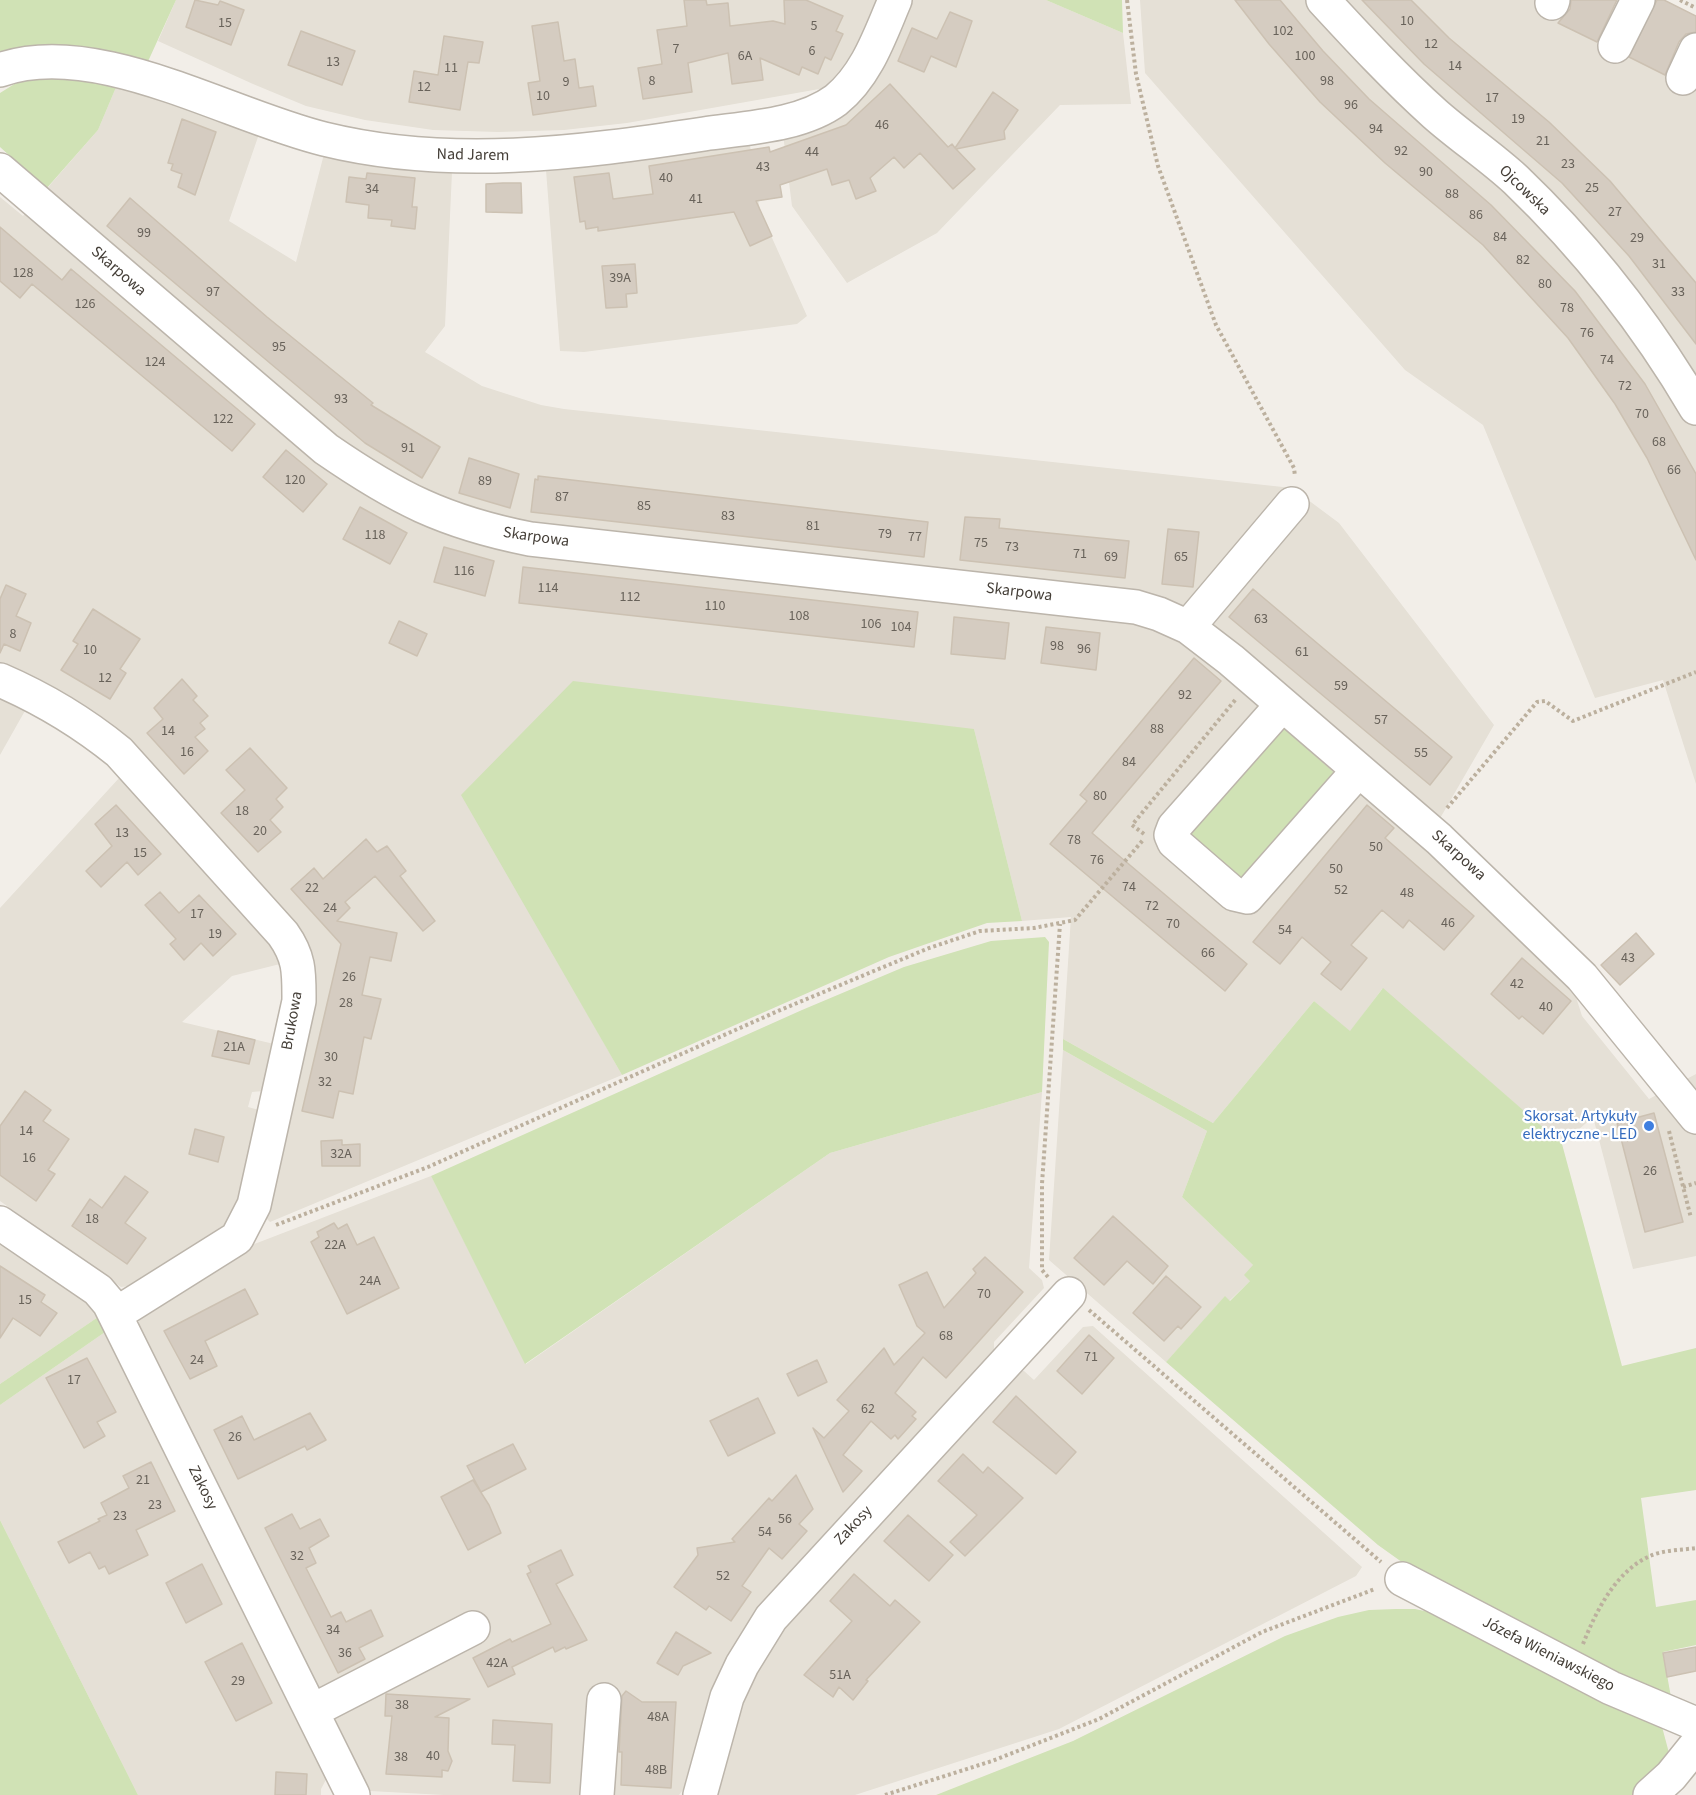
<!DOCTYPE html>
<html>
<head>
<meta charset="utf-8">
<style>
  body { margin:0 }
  canvas { display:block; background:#f2eee8 }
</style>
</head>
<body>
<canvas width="1696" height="1795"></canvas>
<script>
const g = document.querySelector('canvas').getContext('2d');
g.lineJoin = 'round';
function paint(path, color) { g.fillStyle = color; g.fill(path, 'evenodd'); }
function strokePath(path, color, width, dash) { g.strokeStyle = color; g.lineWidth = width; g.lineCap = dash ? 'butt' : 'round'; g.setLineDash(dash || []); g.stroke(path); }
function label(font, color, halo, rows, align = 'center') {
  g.font = font + ' "Source Sans 3",sans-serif'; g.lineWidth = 4.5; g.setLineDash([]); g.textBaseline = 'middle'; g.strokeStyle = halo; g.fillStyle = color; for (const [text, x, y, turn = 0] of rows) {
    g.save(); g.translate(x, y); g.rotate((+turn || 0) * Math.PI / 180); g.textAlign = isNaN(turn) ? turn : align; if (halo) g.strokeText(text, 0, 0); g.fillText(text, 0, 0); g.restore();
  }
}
const residential = new Path2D(`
  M176,0h703l-37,77 -17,11 -198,35 -63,7 -66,2 -65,-2 -68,-10 -59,-14 -53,-22 -95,-43z
  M910,0h136l77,33 8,71 -71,1 -123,128 -90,50 -55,-77 -9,-72z
  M1140,0h401l42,24 -3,9 116,57v694l-33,-104 -68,18 -112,-273 -78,-55 -260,-297z
  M117,85l142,49 -30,87 67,41 28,-108 128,18 -7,154 -20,26 57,34 59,19 23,4 728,79 47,35 155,202 -70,121 133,123 19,28 6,19 67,83 47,-25v182l-63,13 -40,-152 -31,27 -180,-155 -32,43 -36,-31 -101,122 -150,-84 8,-122 -49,4 -48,-192 -430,208 78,138 -352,147 -4,-4 -2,-9 28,-285 -292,-257v-470l23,19 75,-86z
  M749,139l11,72 47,105 -10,8 -213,28 -24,-1 -14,-181z
  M0,697l26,12 -26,46z
  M120,777l149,163 11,24 -48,12 -50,46 92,22 -11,47 -11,1 -4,15 11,3 -25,102 -9,13 -96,61 -8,1 -121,-86v-293z
  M1063,1050l144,81 -25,66 71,68 -3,16 -21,20 -4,-4 -59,65 -117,-102z
  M1042,1092l-13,176 13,12 2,8 -50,54v8l-213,236 -70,110 -26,91 -6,8h-235l-74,-4 -231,-458v-12l9,-11 96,-62 187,-72 95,188 304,-211z
  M0,1239l90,59 11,17 -101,69z
  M1093,1326l269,241 -6,9 -297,153 -204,66h-140l22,-89 42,-73 234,-261 11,-1 10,9 49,-53z
  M108,1330l222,442 -9,17v6h-183l-138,-275v-115z`);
const green = new Path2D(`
  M0,0h176l-31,68 -145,-8z
  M1046,0h76l1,33z
  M53,76l64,9 -19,45 -52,59 -46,-42v-54l24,-15z
  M573,681l401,48 48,192 -35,2 -98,34 -267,118 -161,-280z
  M1280,725l59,52 -96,110 -60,-52z
  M1045,937l4,5 -7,150 -212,61 -305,211 -94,-188 371,-166 102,-43 87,-26z
  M1383,988l179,156 60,222 74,-18v142l-55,8 15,109 40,-7v45l-33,7 9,51 -259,-133 -35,-25 -212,-183 59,-66 5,5 20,-20 -6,-6 9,-10 -71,-68 25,-66 -144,-81v-11l150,84 101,-122 36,30z
  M101,1315l7,15 -108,75v-21z
  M0,1520l138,275h-138z
  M1396,1609h19l19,4 227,110 12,45 -33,27h-704l137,-54 212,-105 53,-19 31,-7z`);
const building = new Path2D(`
  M195,0l23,5 2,-4 24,9 -13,35 -45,-18z
  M684,0h22l1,5 21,-2 2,23 43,-5 12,3 -1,-24h22l37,16 -7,15 7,3 -12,26 -6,-3 -7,17 -16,-7 -3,8 -39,-17 3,22 -31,4 -4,-31 -40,10 4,29 -49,7 -5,-31 24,-4 -5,-34 30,-4z
  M1235,0h45l43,51 46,48 122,106 84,86 70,93 51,90v86l-49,-102 -32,-54 -47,-66 -85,-93 -98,-82 -65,-61 -51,-58z
  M1362,0h49l38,38 100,84 61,59 86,102v61l-67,-88 -67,-73 -138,-119z
  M1571,0h46l-20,42 -39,-19 12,-14z
  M1657,0h7l32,16v16l-10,2 -7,8 -14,33 -36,-18z
  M950,12l22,9 -16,46 -25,-11 -7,16 -26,-11 14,-33 25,11z
  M558,22l6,39 11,-2 4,29 14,-2 3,20 -63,9 -5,-32 12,-2 -8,-55z
  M301,31l54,20 -13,34 -54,-20z
  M444,36l39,6 -4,21 -11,-1 -8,48 -51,-8 5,-31 24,4z
  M890,84l58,63 4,-3 3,4 38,-56 25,18 -14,21 1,8 -49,10 19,20 -22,20 -33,-36 -16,15 -10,-11 -24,21 6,13 -20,8 -7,-19 -17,5 -5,-16 -47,16 2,12 -26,4 16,35 -22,10 -16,-34 -136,19v-4l-12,2 -1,-8 -5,1 -6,-45 35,-4 4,26 40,-5 -4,-28 120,-19 1,5 76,-27z
  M182,119l34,13 -21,63 -17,-8 4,-13 -11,-4 2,-6 -5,-1z
  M367,173l48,5 -3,29h5l-2,22 -24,-3 1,-6 -24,-2 1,-13 -23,-3 3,-25 17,2z
  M503,183h18l1,30 -36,-1v-28z
  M130,198l137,119 106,86 -2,2 69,42 -18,31 -57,-35 -258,-217z
  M0,227l62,53 9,-11 184,155 -23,27 -200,-167 -12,14 -20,-17z
  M635,264l2,29 -11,1 1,13 -21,1 -4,-42z
  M286,450l41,34 -24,28 -40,-35z
  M469,458l50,16 -9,34 -51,-15z
  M538,476l390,46 -4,35 -393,-45 4,-33 3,1z
  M360,507l47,26 -17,31 -47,-25z
  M965,517l35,2 -1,9 130,13 -4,37 -165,-18z
  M1168,529l31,3 -6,55 -31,-3z
  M444,547l50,14 -9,35 -51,-14z
  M523,567l395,45 -4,35 -395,-44z
  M6,585l20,9 -10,22 15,7 -11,28 -16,-7 -4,9v-54z
  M1253,589l199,168 -22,28 -201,-168z
  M93,609l47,30 -20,30 6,4 -16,26 -49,-29 17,-26 -5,-3z
  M954,617l55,6 -4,36 -54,-5z
  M399,621l28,13 -10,22 -28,-13z
  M1046,627l54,6 -4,37 -55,-7z
  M1194,658l27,23 -129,152 155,131 -22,27 -175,-147 37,-43 -7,-6z
  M182,679l15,17 -4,4 15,16 -8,7 5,6 -10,8 13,14 -24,23 -37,-41 16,-14 -9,-11z
  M250,748l37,40 -11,11 7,8 -13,13 11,12 -23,20 -37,-39 24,-23 -19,-20z
  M116,805l45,49 -23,21 -11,-13 -26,25 -15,-16 26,-25 -17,-22z
  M1367,805l27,23 -9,10 89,78 -30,34 -35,-30 -6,8 -21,-18 -31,35 16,13 -26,32 -20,-16 10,-12 -29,-25 -22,27 -27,-22z
  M366,839l11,13 10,-6 19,25 -6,5 35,45 -12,10 -48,-55 -30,26 5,6 -13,13 60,12 -6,28 -21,-4 -8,38 19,4 -10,40 -7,-2 -11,57 -14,-3 -6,27 -31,-7 39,-167 -50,-55 23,-21 9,11z
  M160,892l19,21 20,-18 37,39 -23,22 -12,-13 -17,17 -14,-16 6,-5 -31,-34z
  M1636,933l18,21 -34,31 -19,-20z
  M1522,958l49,43 -28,33 -21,-18 -3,3 -28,-25z
  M218,1031l37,9 -6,24 -37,-8z
  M25,1091l26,19 -8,11 26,18 -21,31 7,4 -19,27 -36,-26v-49z
  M1654,1113l29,109 -38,10 -28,-109z
  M195,1129l29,8 -6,25 -29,-8z
  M342,1140v5l18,-1v22h-38l-1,-25z
  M125,1176l23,16 -23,31 21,15 -19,26 -55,-38 18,-27 12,9z
  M1113,1216l55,50 -15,18 -26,-23 -23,24 -30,-27z
  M334,1223l4,6 9,-5 10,21 17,-8 25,51 -52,26 -36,-72 8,-5 -2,-5z
  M985,1257l38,35 -77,86 -23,-21 -28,36 21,19 -4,4 4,3 -18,20 -3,-4 -4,4 -20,-18 -28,34 19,16 -19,21 -30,-64 11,10 25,-27 -12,-11 47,-52 10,17 31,-32 -8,-7 -18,-41 28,-13 17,36 32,-35 -3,-4z
  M0,1266l45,29 -4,7 16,11 -17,23 -27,-18 -13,20z
  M1166,1276l35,31 -20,22 -3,-3 -14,15 -31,-28z
  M245,1289l13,25 -53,27 12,25 -27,13 -26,-48z
  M1089,1335l25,23 -32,36 -25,-23z
  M87,1358l29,54 -19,10 8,14 -21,12 -38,-70z
  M817,1360l10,22 -29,14 -11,-22z
  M1016,1396l60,56 -20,22 -63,-52z
  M758,1398l17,35 -47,23 -18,-35z
  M310,1413l16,27 -19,10 -2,-4 -67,33 -24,-49 28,-14 12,24z
  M513,1444l13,25 -45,23 -14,-26z
  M963,1454l20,19 5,-6 35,31 -58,58 -15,-14 27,-27 -39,-34z
  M151,1462l24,49 -39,19 12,25 -39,19 -4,-8 -6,3 -9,-17 -21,11 -11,-21 42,-21 -2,-2 9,-4 -6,-12 28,-15 -6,-12z
  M796,1475l17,34 -14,15 8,7 -25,28 -13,-11 -27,38 9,6 -20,29 -22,-15 -3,4 -32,-23 24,-32 -1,-7 38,-6 -3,-3 37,-41 3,3z
  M473,1480l16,25 12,28 -33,17 -27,-53z
  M292,1514l8,15 20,-10 9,17 -20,12 7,15 -10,5 25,49 10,-5 5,10 25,-12 12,26 -24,12 6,11 -27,14 -73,-145z
  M908,1515l45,40 -24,26 -45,-40z
  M561,1550l12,25 -17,9 31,56 -21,9 -1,-2 -10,5 -2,-5 -41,20 3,7 -27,13 -15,-29 37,-19 2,3 39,-18 -24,-50 4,-2 -3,-6z
  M202,1564l20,40 -36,19 -20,-40z
  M854,1574l36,32 5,-6 25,22 -54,58 2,1 -15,19 -14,-13 -6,10 -29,-22 48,-54 -22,-20z
  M676,1632l35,21 -28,13 -5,9 -21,-12z
  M242,1643l30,60 -36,18 -31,-59z
  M1696,1647v24l-29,6 -4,-24z
  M626,1691l16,11h34l-5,86 -50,-3 1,-33h-3l3,-56z
  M386,1694l84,5 -35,18 14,1 -1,33 4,10 -4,10 -6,-1v7l-56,-3 6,-58h-7z
  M493,1720l59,4 -2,59 -37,-2 2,-36 -23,-1z
  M276,1772l31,2 -1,21h-31z`);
const path = new Path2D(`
  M1127,0l9,74 22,92 58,159 78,143 1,8
  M1680,0l16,8
  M1447,808l90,-106 8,-1 28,20 123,-49
  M1144,834l-12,-9 104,-126
  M1669,1131l22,87
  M1683,1187l13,-4
  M276,1225l152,-58 350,-156 151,-63 51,-17 54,-3 41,-8 68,-80
  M1048,1277l-6,-7v-86l18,-260
  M1089,1310l292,252
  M1583,1644c13,-33 33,-73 67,-88 13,-6 32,-6 46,-8
  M885,1795l107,-34 107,-42 163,-87 113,-43`);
const minor = new Path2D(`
  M1323,0c36,39 72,78 112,114 26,23 55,42 81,66 70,67 131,145 180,228
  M1552,3l1,-3
  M1615,46l23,-46
  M0,70c95,-34 229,46 324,69 126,31 254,14 380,-5 41,-6 97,-8 132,-34 31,-25 44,-65 59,-100
  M1683,78l13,-28
  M0,170l326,279c71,49 118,73 204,90l606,68 23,7 29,13 43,33 208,179 143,138 114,140
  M1188,627l104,-123
  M0,680c44,19 82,42 119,72l164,182c17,24 16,39 16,67l-45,204 -17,33 -121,76
  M1282,705l-108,122 -3,8 3,7 60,52 13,3 111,-126
  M0,1223l98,67 11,13 244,492
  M1402,1579l209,109 85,36
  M312,1711l161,-83
  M597,1795l7,-95
  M700,1795l27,-98 15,-32 29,-47 298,-324
  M1650,1795l21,-19 25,-31`);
const markers = [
  [1649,1126,6,"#3f7fe0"]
];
const numberNames = [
  ["10",1407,22],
  ["15",225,24],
  ["5",814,27],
  ["102",1283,32],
  ["12",1431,45],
  ["7",676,50],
  ["6",812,52],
  ["6A",745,57],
  ["100",1305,57],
  ["13",333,63],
  ["14",1455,67],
  ["11",451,69],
  ["8",652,82],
  ["98",1327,82],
  ["9",566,83],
  ["12",424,88],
  ["10",543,97],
  ["17",1492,99],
  ["96",1351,106],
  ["19",1518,120],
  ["46",882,126],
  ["94",1376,130],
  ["21",1543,142],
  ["92",1401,152],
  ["44",812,153],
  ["23",1568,165],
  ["43",763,168],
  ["90",1426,173],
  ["40",666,179],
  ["25",1592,189],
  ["34",372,190],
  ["88",1452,195],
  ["41",696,200],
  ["27",1615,213],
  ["86",1476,216],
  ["99",144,234],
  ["84",1500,238],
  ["29",1637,239],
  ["82",1523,261],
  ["31",1659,265],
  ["128",23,274],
  ["39A",620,279],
  ["80",1545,285],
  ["97",213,293],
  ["33",1678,293],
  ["126",85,305],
  ["78",1567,309],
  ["76",1587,334],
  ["95",279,348],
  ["74",1607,361],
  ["124",155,363],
  ["72",1625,387],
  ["93",341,400],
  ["70",1642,415],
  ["122",223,420],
  ["68",1659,443],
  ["91",408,449],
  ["66",1674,471],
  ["120",295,481],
  ["89",485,482],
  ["87",562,498],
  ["85",644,507],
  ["83",728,517],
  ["81",813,527],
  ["79",885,535],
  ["118",375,536],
  ["77",915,538],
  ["75",981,544],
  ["73",1012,548],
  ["71",1080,555],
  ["69",1111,558],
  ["65",1181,558],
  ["116",464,572],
  ["114",548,589],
  ["112",630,598],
  ["110",715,607],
  ["108",799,617],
  ["63",1261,620],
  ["106",871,625],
  ["104",901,628],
  ["8",13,635],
  ["98",1057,647],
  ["96",1084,650],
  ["10",90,651],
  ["61",1302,653],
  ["12",105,679],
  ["59",1341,687],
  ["92",1185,696],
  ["57",1381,721],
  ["88",1157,730],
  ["14",168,732],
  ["16",187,753],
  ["55",1421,754],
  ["84",1129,763],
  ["80",1100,797],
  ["18",242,812],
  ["20",260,832],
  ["13",122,834],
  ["78",1074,841],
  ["50",1376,848],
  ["15",140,854],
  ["76",1097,861],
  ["50",1336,870],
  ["74",1129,888],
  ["22",312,889],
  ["52",1341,891],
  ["48",1407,894],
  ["72",1152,907],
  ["24",330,909],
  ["17",197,915],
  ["46",1448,924],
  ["70",1173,925],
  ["54",1285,931],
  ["19",215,935],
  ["66",1208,954],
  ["43",1628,959],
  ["26",349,978],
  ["42",1517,985],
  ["28",346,1004],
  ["40",1546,1008],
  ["21A",234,1048],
  ["30",331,1058],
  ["32",325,1083],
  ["14",26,1132],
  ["32A",341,1155],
  ["16",29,1159],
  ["26",1650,1172],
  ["18",92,1220],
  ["22A",335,1246],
  ["24A",370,1282],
  ["70",984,1295],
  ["15",25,1301],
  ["68",946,1337],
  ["71",1091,1358],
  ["24",197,1361],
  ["17",74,1381],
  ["62",868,1410],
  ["26",235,1438],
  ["21",143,1481],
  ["23",155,1506],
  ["23",120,1517],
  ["56",785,1520],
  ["54",765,1533],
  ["32",297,1557],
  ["52",723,1577],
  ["34",333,1631],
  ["36",345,1654],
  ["42A",497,1664],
  ["51A",840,1676],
  ["29",238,1682],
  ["38",402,1706],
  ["48A",658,1718],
  ["40",433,1757],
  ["38",401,1758],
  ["48B",656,1771]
];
const streetNames = [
  ["Nad Jarem",473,156,1],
  ["Ojcowska",1524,191,44],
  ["Skarpowa",118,272,41],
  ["Skarpowa",536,538,8],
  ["Skarpowa",1019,593,7],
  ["Skarpowa",1458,856,42],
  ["Brukowa",293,1021,-80],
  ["Zakosy",202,1488,64],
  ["Zakosy",854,1526,-47],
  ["Józefa Wieniawskiego",1548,1655,27]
];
const shopNames = [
  ["Skorsat. Artykuły",1637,1117],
  ["elektryczne - LED",1637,1135]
];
paint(residential, '#e5e0d6');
paint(green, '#d0e2b5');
paint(building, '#d5ccc1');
strokePath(building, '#ccc1b2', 1.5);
strokePath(minor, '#bcb5ab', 36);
strokePath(path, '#bcb09e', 4, [3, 3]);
strokePath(minor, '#fff', 33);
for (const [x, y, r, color] of markers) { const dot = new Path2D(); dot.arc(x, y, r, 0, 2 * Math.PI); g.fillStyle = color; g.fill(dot); strokePath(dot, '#fff', 2); }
label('14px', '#68625a', null, numberNames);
label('16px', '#443e37', '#fff', streetNames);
label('16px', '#366cbe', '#fff', shopNames, 'right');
</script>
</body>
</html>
